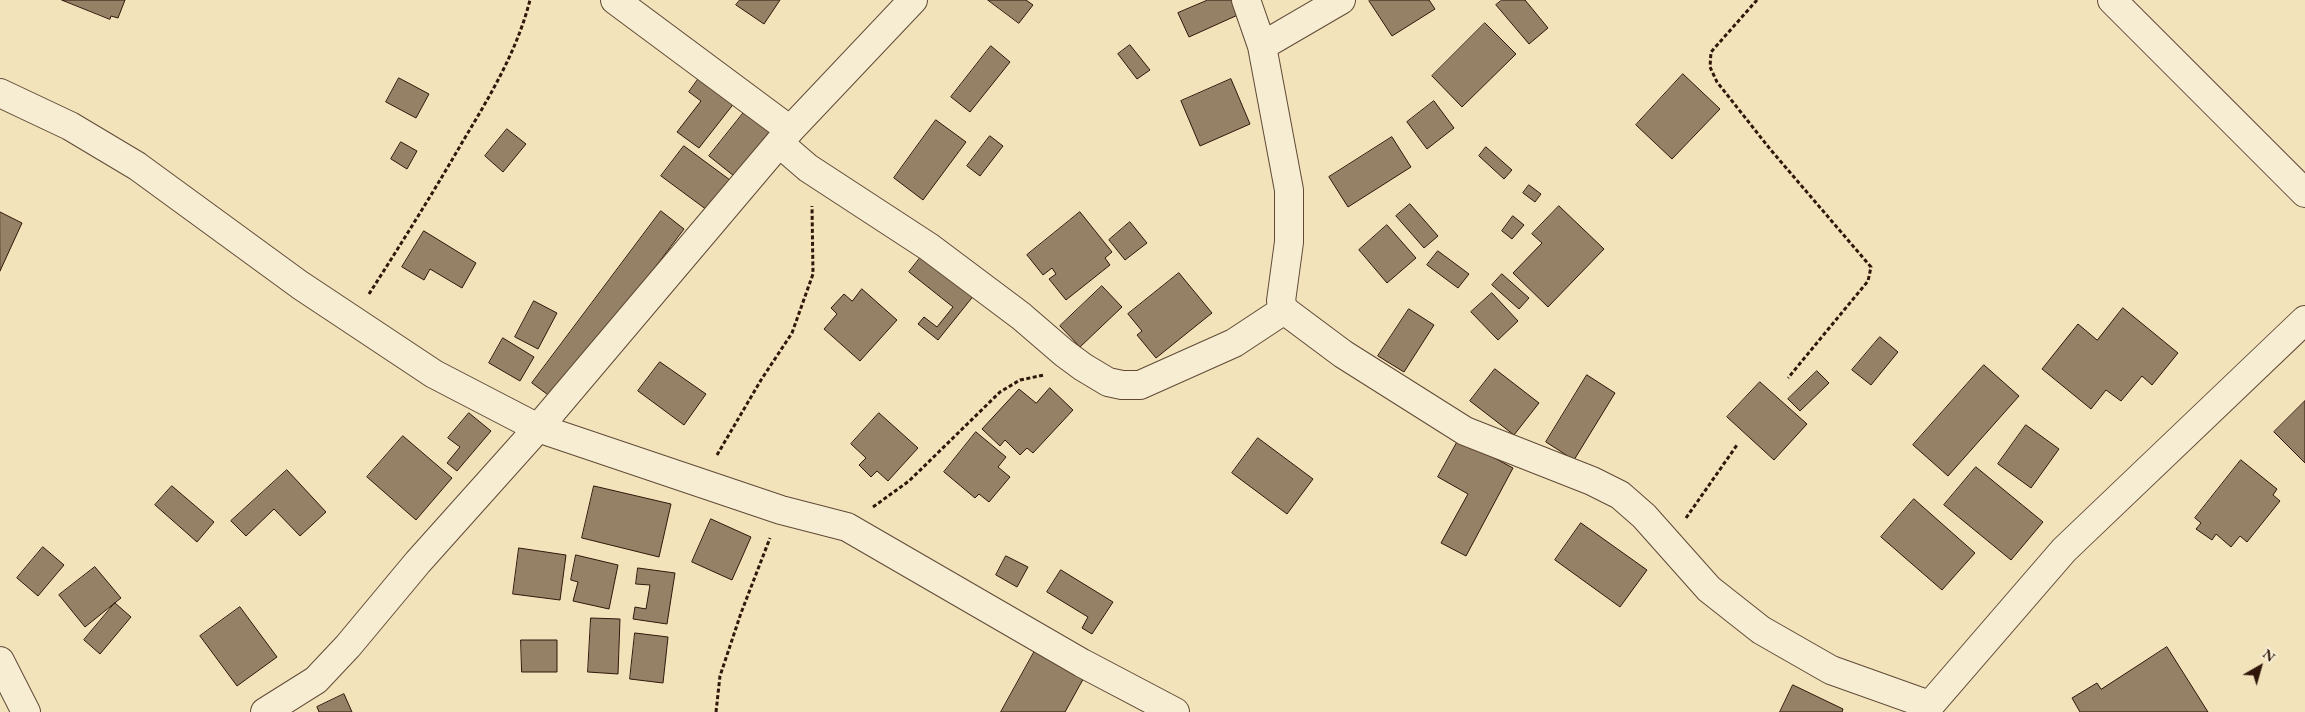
<!DOCTYPE html>
<html>
<head>
<meta charset="utf-8">
<style>
  body { margin:0 }
  #map { position:relative; width:2305px; height:712px; overflow:hidden; background:#f2e3bb; font-family:"EB Garamond",serif }
  canvas { display:block }
  .north { position:absolute; left:2235px; top:642px; width:50px; height:50px; -webkit-text-stroke:4px #f7edd3; paint-order:stroke; rotate:38deg; font-size:14px; font-weight:700; line-height:20px; text-align:center; color:#30170a }
  .north::after { content:''; display:block; margin:auto; width:18px; height:22px; background:#30170a; clip-path:polygon(50% 0,100% 100%,50% 72%,0 100%) }
</style>
</head>
<body>
<div id="map">
<canvas width="2305" height="712"></canvas>
<div class="north">N</div>
</div>
<script>
const g = document.querySelector('canvas').getContext('2d');
g.lineJoin = 'round';
function paint(path, color) { g.fillStyle = color; g.fill(path, 'evenodd'); }
function strokePath(path, color, width, dash) { g.strokeStyle = color; g.lineWidth = width; g.lineCap = dash ? 'butt' : 'round'; g.setLineDash(dash || []); g.stroke(path); }
const building = new Path2D(`
  M62,0h63l-7,18 -7,-2 -1,3z
  M740,0h40l-16,24 -28,-19z
  M988,0h38l7,5 -14,18z
  M1208,0h25l7,14 -51,23 -11,-24z
  M1370,0h59l6,9 -43,27 -23,-35z
  M1502,0h23l23,28 -19,16 -33,-39z
  M1485,23l31,31 -54,53 -30,-31z
  M1130,45l20,25 -13,9 -19,-25z
  M991,46l19,16 -40,50 -19,-15z
  M704,71l35,26 -40,51 -22,-16 24,-31 -12,-9z
  M1683,74l37,35 -48,50 -36,-34z
  M399,78l30,16 -13,24 -30,-16z
  M1231,79l19,45 -50,22 -19,-45z
  M1434,101l20,27 -27,21 -20,-27z
  M749,106l25,20 -40,50 -25,-20z
  M936,120l30,22 -43,58 -29,-22z
  M507,129l19,15 -23,28 -18,-16z
  M990,136l13,10 -23,30 -13,-10z
  M1392,137l19,30 -63,40 -19,-30z
  M401,142l16,9 -10,18 -16,-10z
  M684,146l46,34 -23,30 -46,-34z
  M1486,147l26,23 -8,9 -25,-23z
  M1529,185l12,9 -6,8 -12,-9z
  M1410,204l28,32 -14,12 -28,-32z
  M1559,206l45,43 -56,58 -35,-34 29,-30 -10,-9z
  M661,211l23,18 -129,171 -23,-17z
  M0,212l22,11 -22,48z
  M1080,212l32,40 -7,6 5,7 -44,35 -17,-21 7,-5 -4,-6 -9,7 -16,-20z
  M1513,216l11,9 -12,14 -10,-8z
  M1130,222l17,21 -22,17 -16,-20z
  M1387,225l29,33 -29,25 -28,-33z
  M424,231l52,32 -14,25 -32,-19 -6,11 -22,-13z
  M1438,251l31,23 -11,14 -31,-23z
  M924,253l51,41 -37,46 -20,-16 6,-7 13,10 16,-20 -44,-35z
  M1179,273l33,40 -56,45 -19,-23 5,-4 -14,-17z
  M1502,274l27,24 -10,11 -27,-24z
  M1102,286l20,21 -42,40 -20,-21z
  M862,289l35,31 -37,41 -36,-32 13,-15 -6,-6 13,-14 8,7z
  M1492,293l26,28 -20,19 -27,-28z
  M534,301l23,12 -19,36 -23,-12z
  M2123,308l55,45 -26,32 -10,-9 -21,25 -15,-11 -15,19 -49,-40 36,-45 19,16z
  M1409,309l25,16 -30,47 -26,-16z
  M1880,337l18,15 -27,33 -19,-15z
  M503,338l31,19 -14,24 -31,-18z
  M660,362l46,32 -22,31 -46,-34z
  M1984,365l35,31 -71,80 -35,-31z
  M1495,369l44,34 -25,32 -44,-34z
  M1817,371l12,12 -29,28 -12,-12z
  M1587,375l28,18 -41,67 -28,-18z
  M1760,382l47,42 -33,36 -47,-43z
  M1050,388l23,22 -40,43 -6,-5 -7,7 -15,-15 -5,6 -18,-17 37,-40 17,14z
  M2305,401v62l-31,-31z
  M469,413l22,18 -34,40 -10,-8 13,-16 -12,-9z
  M879,413l39,35 -30,33 -11,-10 -6,6 -12,-12 7,-7 -15,-14z
  M2026,425l33,24 -28,39 -33,-24z
  M976,432l30,25 -8,10 12,10 -21,25 -10,-8 -4,4 -31,-26z
  M403,436l49,42 -36,42 -49,-43z
  M1258,438l55,41 -26,35 -55,-41z
  M1459,439l54,29 -47,88 -25,-13 27,-49 -30,-17z
  M2241,460l36,29 -4,6 7,6 -33,41 -7,-6 -9,11 -15,-13 -4,6 -16,-11 5,-6 -6,-5z
  M1976,467l67,55 -32,38 -67,-55z
  M287,470l39,42 -26,24 -26,-27 -28,27 -15,-15z
  M172,486l42,36 -17,20 -42,-37z
  M594,486l77,18 -12,53 -77,-19z
  M1914,499l61,54 -33,37 -61,-53z
  M711,519l40,18 -19,43 -40,-18z
  M1581,523l66,47 -27,37 -65,-47z
  M43,547l21,18 -26,31 -21,-18z
  M519,548l47,7 -6,45 -47,-6z
  M576,555l42,10 -9,44 -36,-8 5,-19 -7,-2z
  M1006,556l22,11 -11,20 -21,-12z
  M95,567l26,31 -36,29 -26,-32z
  M638,568l37,5 -8,51 -34,-5 2,-12 11,2 4,-24 -14,-1z
  M1061,570l52,32 -21,32 -10,-6 6,-11 -41,-25z
  M115,603l16,14 -31,37 -16,-14z
  M240,607l37,50 -40,29 -37,-50z
  M591,618l29,1 -2,55 -30,-2z
  M635,633l33,4 -5,46 -33,-4z
  M521,640h36v32h-35z
  M1037,647l49,27 -21,38h-64z
  M2167,647l41,65h-128l-8,-14 25,-15 4,6z
  M1793,685l50,24 -1,3h-62z
  M344,694l8,18h-33l-2,-5z`);
const path = new Path2D(`
  M1757,0l-46,52 -1,15 7,15 53,67 101,118 -3,14 -80,97
  M369,294c32,-50 64,-101 94,-153 27,-45 54,-90 67,-141
  M717,455l44,-75 31,-47 21,-59 -1,-68
  M873,507l36,-26 91,-89 20,-12 24,-5
  M1686,518l51,-73
  M716,712l4,-36 21,-63 29,-75`);
const street = new Path2D(`
  M615,0l175,130
  M1246,0l16,46 27,144v52l-8,59 3,9 59,44 122,77 127,50 28,14 24,21 65,73 52,41 70,40 98,35
  M2112,0l193,193
  M1262,46l79,-46
  M0,93l70,33 67,40 163,119 134,89 104,54 243,82 66,17 235,136 93,49
  M779,143l29,25 121,79 92,69 43,37 19,14 25,15 14,3h18l94,-42 50,-33
  M0,661l26,51
  M265,712l51,-32 32,-34 70,-84 120,-134 252,-298 123,-130
  M1924,712l140,-162 241,-230`);
paint(building, '#958166');
strokePath(building, '#30170a', 1);
strokePath(street, '#604a36', 30);
strokePath(path, '#30170a', 3, [4, 2.5]);
strokePath(street, '#f7edd3', 28);
</script>
</body>
</html>
